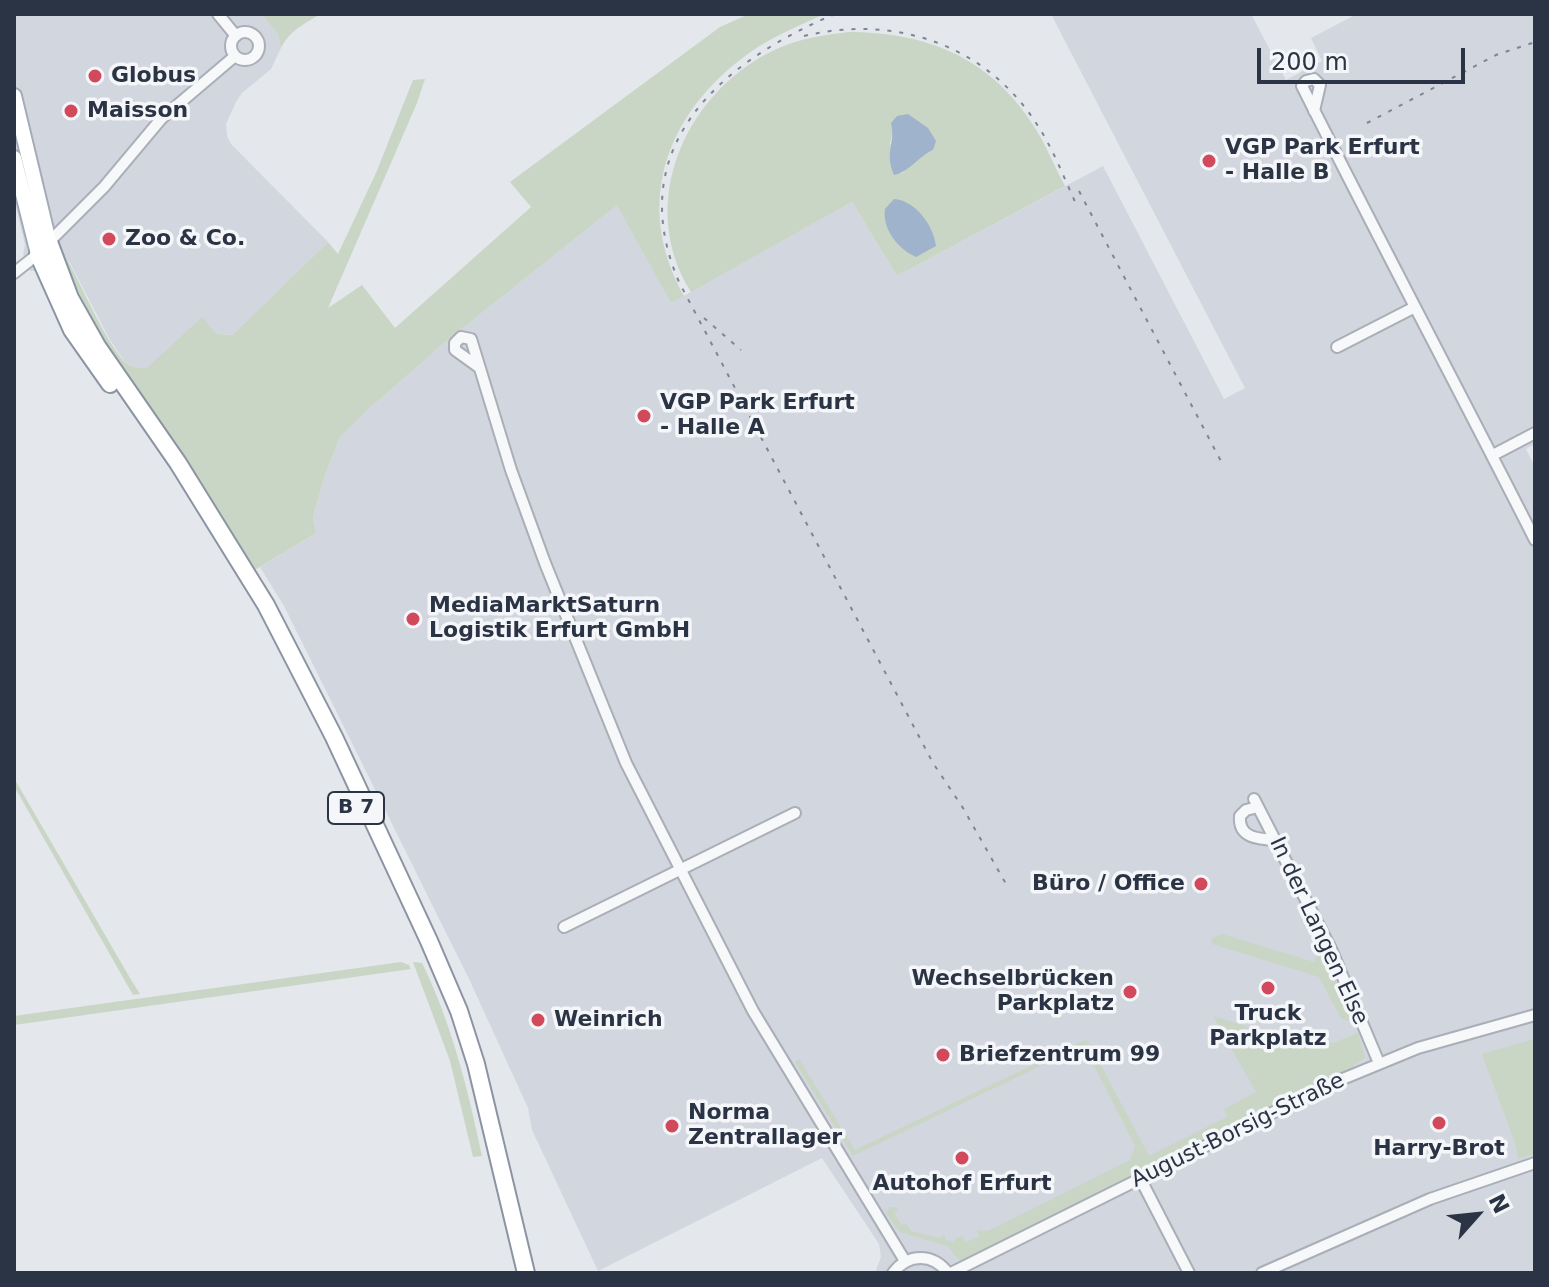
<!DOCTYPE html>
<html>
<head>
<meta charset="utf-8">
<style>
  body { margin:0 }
  #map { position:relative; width:1549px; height:1287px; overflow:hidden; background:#e4e7ec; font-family:"DejaVu Sans",sans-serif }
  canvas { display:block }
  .frame { position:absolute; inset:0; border:16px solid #2b3445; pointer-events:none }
  .north { position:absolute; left:1437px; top:1175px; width:80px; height:80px; -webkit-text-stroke:6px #f4f6f9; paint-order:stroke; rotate:63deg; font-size:22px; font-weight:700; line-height:32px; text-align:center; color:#2b3445 }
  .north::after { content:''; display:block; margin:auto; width:28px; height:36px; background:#2b3445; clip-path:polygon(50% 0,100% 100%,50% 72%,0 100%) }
  .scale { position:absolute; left:1257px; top:48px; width:208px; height:36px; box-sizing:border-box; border:4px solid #2b3445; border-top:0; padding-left:10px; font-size:24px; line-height:28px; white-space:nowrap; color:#2b3445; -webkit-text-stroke:6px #f4f6f9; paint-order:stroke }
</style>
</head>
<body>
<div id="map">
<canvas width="1549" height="1287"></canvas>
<div class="frame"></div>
<div class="north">N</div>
<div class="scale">200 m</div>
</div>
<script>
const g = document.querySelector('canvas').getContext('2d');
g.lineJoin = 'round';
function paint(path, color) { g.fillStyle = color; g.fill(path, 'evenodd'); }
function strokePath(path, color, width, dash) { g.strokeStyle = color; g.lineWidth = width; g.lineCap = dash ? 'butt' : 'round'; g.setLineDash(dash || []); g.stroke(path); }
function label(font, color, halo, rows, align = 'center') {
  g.font = font + ' "DejaVu Sans",sans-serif'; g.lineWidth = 7; g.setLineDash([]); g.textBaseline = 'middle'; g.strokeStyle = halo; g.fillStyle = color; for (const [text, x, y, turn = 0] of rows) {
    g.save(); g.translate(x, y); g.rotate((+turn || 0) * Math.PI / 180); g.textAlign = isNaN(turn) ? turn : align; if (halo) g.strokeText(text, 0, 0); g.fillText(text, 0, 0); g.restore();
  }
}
const built = new Path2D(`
  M14,14h248l16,21 3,13 -10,21 -29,24 -6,9 -10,22 1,12 4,8 97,98 -96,93 -15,-1 -15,-16 -55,51 -15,-2 -7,-5 -15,-22 -41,-79 -29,13 -4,-3h-6l-7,-17 2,-9 -11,-47z
  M1051,14h200l35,66 36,-19 -11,-23 46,-24h178v430l-9,5 9,18v806h-660l6,-16 -2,-13 -57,-86 -224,113 -66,-141 -4,-22 -58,-127 -186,-375 -24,-39 56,-34 -3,-16 12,-42 15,-38 31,-30 73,-64 174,-139 53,99 181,-101 45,74 206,-110 121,233 21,-11z`);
const green = new Path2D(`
  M262,14h59c-17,10 -31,16 -40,34l-3,-13z
  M749,14h76c-23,10 -46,20 -67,33 -88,58 -128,152 -74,249l-13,7 -54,-98 -173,138 -73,64 -31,30 -15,38 -12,42 3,16 -63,38 -58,-94 -83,-118 -48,-96 4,-2c12,21 43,93 61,104 5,3 12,3 18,3l55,-51 15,17 15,1 96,-93 10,12 38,-81 37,-93 12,-1 -8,24 -89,205 34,-23 33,43 136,-121 -21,-25 210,-155z
  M848,32c77,0 142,25 185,93 13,19 21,41 32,61l-168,90 -45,-74 -161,90c-57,-91 -3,-205 90,-245 22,-9 44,-12 67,-15zM893,132l40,18 -11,5 -21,19 -11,-31z
  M14,778l116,200 10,16 -7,1 -119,-209z
  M1222,934l92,28 2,-5 9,-2 27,65 -5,1 -6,-3 -22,-41 -107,-33 -1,-5z
  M401,962l8,3 2,4 -397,56v-9z
  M413,962l9,1c30,61 46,127 60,193l-9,1 -23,-96z
  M1213,1016l77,24 8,-7 35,10 25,-10 7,25 -12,8 1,3 -394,192 -13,-15 -47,-14 -14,-19 4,-6h6l2,3 -4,3 7,12 5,-2 5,8 28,7 6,-3v5l9,2 1,-4 8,-2 3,6 13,-6 -2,-6 11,1 142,-71 5,-14 -50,-98 -5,-1 -227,109 -58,-94 4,-3 56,91 232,-111 62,117 78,-39 -3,-8 32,-17z
  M1535,1039v115l-17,5 -3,-16 -33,-89z`);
const water = new Path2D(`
  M908,114l20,14 8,13 -3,9c-14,6 -25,23 -39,25 -10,-24 2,-32 -3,-52l6,-7z
  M894,199c21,1 40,27 42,47l-20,11c-18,-8 -34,-28 -31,-48z`);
const minor = new Path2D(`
  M218,14l18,22
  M231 46a14 14 0 1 1 28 0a14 14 0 1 1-28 0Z
  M1314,111l6,-26 -6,-6 -8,2 -4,5c76,152 156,302 233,454
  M49,242l55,-55 57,-68 74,-63
  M14,273l24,-19
  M1337,347l78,-40
  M480,368l-25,-18v-7l6,-6 10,2 40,131 34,93 81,200 127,248 152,250
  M1493,455l42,-22
  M1254,799l77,150 48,114
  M1258,807l-12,3 -6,6c-2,22 18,23 35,24
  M564,927l231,-114
  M1140,1178l49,95
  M893,1273c15,-20 40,-20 55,0
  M951,1273l377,-188 90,-37 117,-33
  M1262,1273l168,-74 105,-36`);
const major = new Path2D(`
  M14,96l35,146 -8,9
  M14,158l24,96`);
const highway = new Path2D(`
  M49,242l21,56 27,48 81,117 88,142 68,132 95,204 30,70 17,53 50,209
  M38,254l34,76 38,54`);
const rail = new Path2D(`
  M835,14c-114,48 -214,133 -156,268l254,481 30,45 43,76
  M804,36c89,-22 181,8 232,87 17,25 28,55 41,83
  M1367,123l129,-68 39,-13
  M1079,191l145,276
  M704,318l37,32`);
const markers = [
  [95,76,8,"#d1495b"],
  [71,111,8,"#d1495b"],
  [1209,161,8,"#d1495b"],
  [109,239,8,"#d1495b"],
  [644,416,8,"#d1495b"],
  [413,619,8,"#d1495b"],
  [1201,884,8,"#d1495b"],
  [1268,988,8,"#d1495b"],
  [1130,992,8,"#d1495b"],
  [538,1020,8,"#d1495b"],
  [943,1055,8,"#d1495b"],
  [1439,1123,8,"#d1495b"],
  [672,1126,8,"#d1495b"],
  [962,1158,8,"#d1495b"]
];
const shields = [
  [356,808,56]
];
const shieldNames = [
  ["B 7",356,808]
];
const poiNames = [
  ["Globus",111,76],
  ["Maisson",87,111],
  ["VGP Park Erfurt",1225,148],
  ["- Halle B",1225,173],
  ["Zoo & Co.",125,239],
  ["VGP Park Erfurt",660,403],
  ["- Halle A",660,428],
  ["MediaMarktSaturn",429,606],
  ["Logistik Erfurt GmbH",429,631],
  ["Büro / Office",1185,884,"right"],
  ["Wechselbrücken",1114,979,"right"],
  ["Parkplatz",1114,1004,"right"],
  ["Truck",1268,1014,"center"],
  ["Parkplatz",1268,1039,"center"],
  ["Weinrich",554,1020],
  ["Briefzentrum 99",959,1055],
  ["Norma",688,1113],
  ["Zentrallager",688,1138],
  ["Harry-Brot",1439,1149,"center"],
  ["Autohof Erfurt",962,1184,"center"]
];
const streetNames = [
  ["In der Langen Else",1318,931,65],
  ["August-Borsig-Straße",1238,1131,-26]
];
paint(built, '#d2d6de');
paint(green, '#c9d6c5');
paint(water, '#9fb4cc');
strokePath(minor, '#a9aeb7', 14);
strokePath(major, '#a3abb8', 18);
strokePath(highway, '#8b94a3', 20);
strokePath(minor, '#f7f8fa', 10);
strokePath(major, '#fff', 14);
strokePath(highway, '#fff', 16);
strokePath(rail, '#7d8696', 2, [4, 8]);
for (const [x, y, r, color] of markers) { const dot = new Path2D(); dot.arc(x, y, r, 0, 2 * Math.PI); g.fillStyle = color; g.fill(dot); strokePath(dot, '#f4f6f9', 3); }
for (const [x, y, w] of shields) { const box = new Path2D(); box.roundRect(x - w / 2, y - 16, w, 32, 6); g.fillStyle = '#f4f6f9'; g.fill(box); strokePath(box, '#2b3445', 2); }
label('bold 20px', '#2b3445', null, shieldNames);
label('bold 22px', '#2b3445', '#f4f6f9', poiNames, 'left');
label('22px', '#2b3445', '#f4f6f9', streetNames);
</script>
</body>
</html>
